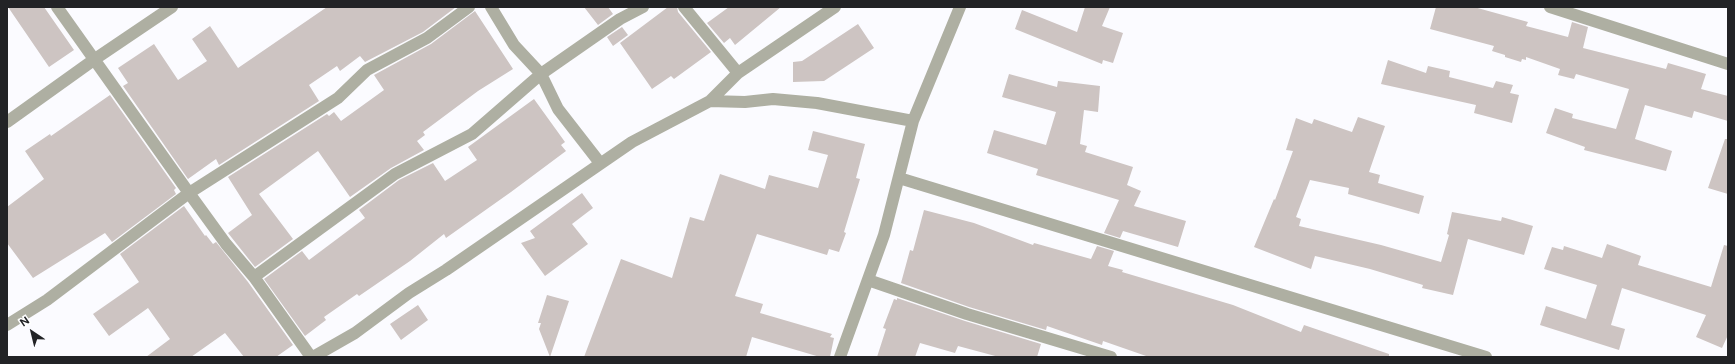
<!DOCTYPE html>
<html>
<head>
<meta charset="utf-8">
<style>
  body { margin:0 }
  #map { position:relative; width:1735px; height:364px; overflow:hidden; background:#fbfbff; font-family:Figtree,sans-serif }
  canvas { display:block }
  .frame { position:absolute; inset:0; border:8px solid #222326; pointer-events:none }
  .north { position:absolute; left:12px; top:312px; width:40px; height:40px; -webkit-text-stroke:3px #fff; paint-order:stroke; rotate:325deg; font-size:11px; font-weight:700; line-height:16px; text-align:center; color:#222326 }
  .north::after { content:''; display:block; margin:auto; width:14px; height:18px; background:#222326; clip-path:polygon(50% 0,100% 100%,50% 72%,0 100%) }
</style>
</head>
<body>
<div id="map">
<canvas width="1735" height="364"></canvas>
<div class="frame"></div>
<div class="north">N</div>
</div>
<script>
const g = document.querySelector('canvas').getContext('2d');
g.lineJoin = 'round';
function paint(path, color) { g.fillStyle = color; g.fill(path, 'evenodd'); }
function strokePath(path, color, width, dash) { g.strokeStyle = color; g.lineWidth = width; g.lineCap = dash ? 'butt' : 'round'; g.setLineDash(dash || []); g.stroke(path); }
const building = new Path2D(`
  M8,7h36l30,43 -25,17z
  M327,7h129l-33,25 -58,30 -5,-6 -20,15 -3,-5 -28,19 10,16 -100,64 -3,-6 -28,20 -65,-93 5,-3 -10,-15 36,-24 24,36 29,-19 -15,-22 18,-13 28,42z
  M584,7h24l5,7 -15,11z
  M668,7h9l1,5 33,40 -37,27 -3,-3 -19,13 -32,-46z
  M729,7h52l-46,38 -5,-7 -6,5 -17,-20z
  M1085,7h25l-8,19 21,7 -10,30 -10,-3 -1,4 -87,-35 7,-19 55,22z
  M1436,7h38l54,15 -2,4 42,11 4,-15 16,5 -5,21 83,21 2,-6 38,11 -5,15 27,7v25l-34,-10 -2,7 -47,-13 -10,34 37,12 -6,20 -82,-21 1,-3 -39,-14 9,-25 18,6 -1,4 44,11 13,-40 -53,-15 -2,5 -16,-4 2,-6 -34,-12v3l-4,-1 -1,3 -16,-5v-2l-13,-4 2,-5 -64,-17z
  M475,11l38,58 -35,22 -55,41 2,3 -8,6 7,9 -33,18 -41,29 -32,-46 -59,43 34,45 -38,28 -27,-34 24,-18 -24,-38 99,-63 2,2 5,-4 7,9 43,-31 -10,-15 57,-31z
  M858,24l16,24 -50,33 -31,1v-20l9,-1z
  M622,27l6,8 -15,11 -6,-9z
  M1388,60l38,13 2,-7 22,5 -1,6 44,11 3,-7 17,4 -3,8 9,2 -7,28 -38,-10 2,-8 -95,-21z
  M1009,74l48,13 1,-6 42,5 -2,26 -14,-2 -4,34 7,2 -2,6 48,15 -6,18 14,6 -7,15 52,15 -8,26 -55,-16 -3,7 -16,-5 15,-33 -83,-25 2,-6 -51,-16 7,-23 52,15 10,-33 -54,-15z
  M110,95l66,93 -2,2 2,4 -64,48 -7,-9 -72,45 -26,-35v-36l37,-28 -19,-28 25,-17 1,2z
  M534,99l31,43 -4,3 5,6 -55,41 -65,46 -2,-4 -34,27 -51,35 -2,-2 -33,23 2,3 -21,16 -41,-57 38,-28 7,9 56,-42 -6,-8 40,-30 34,-17 12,18 32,-21 -9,-13z
  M1358,117l27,9 -16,46 11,3 -2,8 46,13 -5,18 -71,-20 1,-6 -39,-8 -14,37 5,2 -2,7 82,19 60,17 8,-27 -2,-1 5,-22 49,9 1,-4 31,9 -9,29 -56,-16 -15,56 -31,-7 1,-3 -53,-16 -55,-13 -4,13 -57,-22 20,-48 1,1 18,-49 -7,-1 10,-32 16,6 2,-5 38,13z
  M813,131l52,13 -9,34 4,1 -16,53 2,1 -7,19 -10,-3 -2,6 -70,-21 -22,62 28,8 -3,9 72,21 -2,3 4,1 -4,19h-10l-68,-20 -6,20h-162l37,-98 51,19 18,-61 14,4 16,-47 45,15 4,-14 49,13 10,-33 -20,-5z
  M1725,139h3v55l-20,-6z
  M582,193l11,15 -21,16 16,20 -43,32 -24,-33 14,-5 -5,-7z
  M184,206l21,30 1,-1 7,9 3,-2 32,40 45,63 -17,12h-32l-19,-24 -34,24h-45l24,-18 -22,-31 -39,28 -16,-22 46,-32 -19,-28z
  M924,210l50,13 59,22 1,-2 57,16 6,-13 17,5 -6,15 15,4 -1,2 111,33 68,27 3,-7 85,29v3h-240l-46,-16 -1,4 -55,-19 -1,4 -77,-23 -68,-24 9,-33 3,1z
  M1607,244l34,12 -3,9 73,22 13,-42 4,1v89l-6,13 -26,-11 10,-22 -84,-27 -11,37 14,4 -6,21 -79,-25 6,-19 40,13 11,-34 -53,-16 8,-22 11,3 1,-4 38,12z
  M547,295l22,6 -19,56 -11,-28 2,-6h-3z
  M897,298l68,23 76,23 -4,13h-38l-41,-11 -3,7 -35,-10 -5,14h-38l9,-28 -3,-1 11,-29 3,1z
  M418,305l10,15 -27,20 -11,-16z`);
const minor = new Path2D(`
  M57,7l132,186 37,51 28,33 57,80
  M491,7l23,38 27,29 17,35 42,54
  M684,7l54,66 -28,28
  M1550,7l178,57
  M738,73l97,-66
  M7,122l88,-63 77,-52
  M899,178l587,179
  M254,277l141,-103 77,-40 69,-60 79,-55 23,-12
  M868,280l99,34 144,43
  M7,325l40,-25 142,-107 149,-95 29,-28 60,-32 42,-31
  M313,357l42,-24 54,-40 37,-23 186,-128 78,-41 35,1 28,-3 44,4 96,18 47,-114
  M840,357l44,-122 29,-114`);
paint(building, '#cdc4c2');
strokePath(minor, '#aeafa2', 12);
</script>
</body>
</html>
